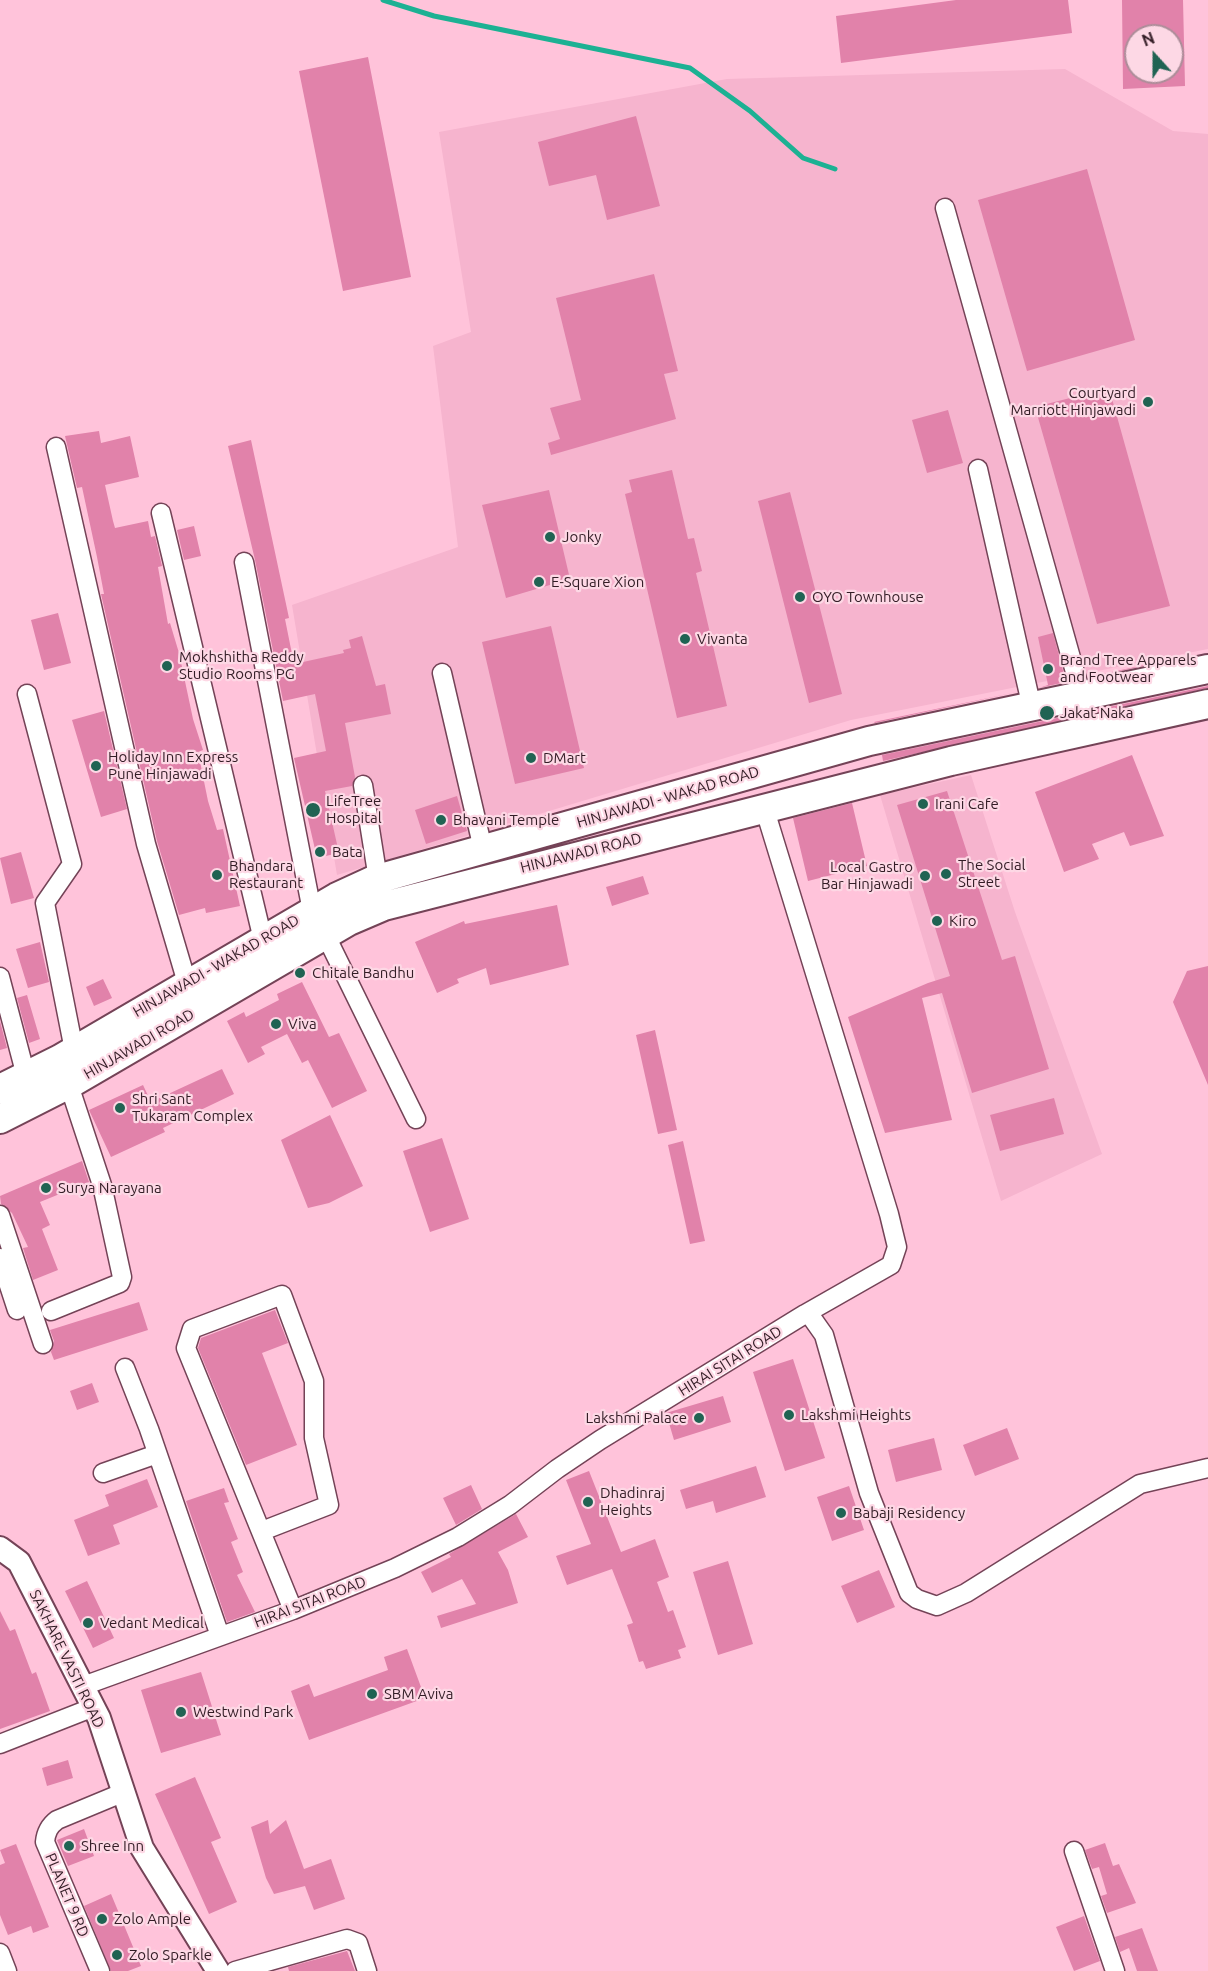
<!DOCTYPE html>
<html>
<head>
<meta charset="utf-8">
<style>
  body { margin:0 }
  #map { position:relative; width:1208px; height:1971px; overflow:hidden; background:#ffc3da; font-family:Ubuntu,sans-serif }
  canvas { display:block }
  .north { position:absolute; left:1124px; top:24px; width:60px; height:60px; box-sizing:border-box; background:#fdd8e5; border:2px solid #ac8d99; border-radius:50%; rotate:339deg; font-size:16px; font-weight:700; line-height:24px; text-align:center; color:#331d26 }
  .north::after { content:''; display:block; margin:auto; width:21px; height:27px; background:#206353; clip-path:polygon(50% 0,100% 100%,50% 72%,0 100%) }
</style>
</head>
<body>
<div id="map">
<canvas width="1208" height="1971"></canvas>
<div class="north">N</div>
</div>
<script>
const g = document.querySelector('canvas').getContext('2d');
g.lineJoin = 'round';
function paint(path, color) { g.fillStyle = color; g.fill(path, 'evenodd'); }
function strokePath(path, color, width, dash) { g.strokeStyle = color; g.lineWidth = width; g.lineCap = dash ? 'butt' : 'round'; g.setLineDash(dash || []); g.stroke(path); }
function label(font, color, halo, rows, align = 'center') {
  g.font = font + ' Ubuntu,sans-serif'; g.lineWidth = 4.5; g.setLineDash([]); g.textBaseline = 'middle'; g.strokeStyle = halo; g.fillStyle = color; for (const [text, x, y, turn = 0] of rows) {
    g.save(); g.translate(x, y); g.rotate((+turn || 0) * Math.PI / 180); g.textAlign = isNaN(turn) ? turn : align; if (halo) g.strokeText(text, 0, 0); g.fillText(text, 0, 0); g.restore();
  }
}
const built = new Path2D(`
  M1065,69l108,62 35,3v515l-357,71 -514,155 -45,-270 166,-58 -25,-201 38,-14 -32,-200 288,-53z
  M971,775l44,137 87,242 -101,47 -121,-406z`);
const stream = new Path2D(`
  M383,0l51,16 256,52 60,43 53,47 32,11`);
const building = new Path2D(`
  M956,0h112l4,33 -231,30 -5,-47z
  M1122,0h61l2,86 -62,3zM1136,36h36v36h-36z
  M368,57l43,220 -68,14 -44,-220z
  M636,116l24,90 -53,14 -11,-45 -47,11 -11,-44z
  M1087,169l48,171 -108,31 -49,-171z
  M654,274l24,97 -14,3 12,45 -125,36 -3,-12 12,-4 -10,-31 31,-8 -25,-102z
  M1109,388l61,218 -73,18 -62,-217z
  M948,410l15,53 -36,10 -15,-53z
  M99,431l2,12 29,-7 9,41 -34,8 8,36 2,7 33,-7 3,16 4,-1 7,30 -4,1 10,57 2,-1 9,30 14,66 10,31 -5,2 10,49 9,29 6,-1 17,77 -34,7 -1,-5 -26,7 -22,-74 -56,-247h3l-7,-37 -15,-70 -5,1 -12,-52z
  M251,440l38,178 -4,1 9,45 50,-11 -1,-3 8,-2 -2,-8 13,-4 14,50 9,-2 6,30 -46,9 10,54 -3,9 -27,5 14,62 -22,5 -23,-100 32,-7 -11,-57 -32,7 -28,-141 -27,-114z
  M672,470l16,69 6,-1 8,33 -6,2 31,133 -50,12 -52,-224 7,-2 -3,-12z
  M549,490l21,89 -64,19 -24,-93z
  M790,492l52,202 -33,9 -51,-202z
  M194,526l7,30 -17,4 -7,-30z
  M58,613l13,50 -27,7 -13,-50z
  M551,626l33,142 -69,16 -33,-142z
  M1053,633l13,49 -27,6 9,-3 -10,-48z
  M1201,653l-113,25v-1z
  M1208,686v2l-325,73 -1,-6z
  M1017,692l-142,31 -1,-1z
  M104,711l23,98 -26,8 -29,-97z
  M1132,755l32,81 -34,10 -6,-14 -32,12 7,15 -35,13 -29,-80z
  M947,791l55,169 13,-4 34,113 -77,24 -30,-100 -20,5 30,122 -67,13 -37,-116 80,-34 22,-7 -53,-171z
  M457,796l10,35 -41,13 -11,-34z
  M852,803l15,63 -59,15 -15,-63z
  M21,852l13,46 -23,6 -11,-46z
  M643,876l6,18 -37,12 -6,-19z
  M557,905l12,60 -79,20 -4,-17 -29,11 2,4 -22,10 -22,-51 49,-21 1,3z
  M40,942l9,40 -21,6 -12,-39z
  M1208,966v119l-35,-83 14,-31z
  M103,979l9,19 -18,8 -8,-19z
  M302,982l27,55 10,-4 28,58 -35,17 -24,-48 -6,3 -15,-29 -26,13 4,7 -17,9 -21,-42 17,-9 2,5 33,-17 -2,-6z
  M27,995l13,44 -11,4 -12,-45z
  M0,1021l7,27 -7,2z
  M655,1030l22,100 -19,4 -22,-99z
  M222,1069l12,25 -71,34 2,4 -54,25 -22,-47 54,-25 8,17z
  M1054,1098l10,36 -64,17 -10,-36z
  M330,1115l33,71 -34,17 -21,5 -27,-68z
  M442,1138l27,81 -39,13 -27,-81z
  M683,1141l22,100 -15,3 -22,-99z
  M82,1161l7,21 -49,20 10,23 -8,4 16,41 -25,10 -10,-32 5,-1 -16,-34 -11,-9 -1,-8z
  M139,1302l9,28 -94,30 -3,-8 3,-11 -4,-11z
  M275,1310l13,33 -26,10 35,92 -51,20 -48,-117 3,-10z
  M793,1359l32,99 -40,13 -32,-99z
  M92,1383l7,19 -22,8 -7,-19z
  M723,1396l8,26 -57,18 -8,-27z
  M1007,1428l12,31 -44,17 -12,-31z
  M934,1438l8,32 -46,12 -8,-32z
  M756,1466l10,31 -50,16 -3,-12 -27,8 -6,-19z
  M589,1471l32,81 34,-13 14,38 -12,5 11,30 5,-2 13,37 -8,3 3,8 -35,11 -3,-8 -4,1 -12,-37 6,-2 -21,-54 -45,16 -11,-29 35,-12 -25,-64z
  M147,1479l11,28 -45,18 7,19 -32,12 -14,-36 35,-14 -4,-11z
  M471,1485l11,24 -26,16 -13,-27z
  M849,1486l15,44 -32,11 -15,-44z
  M224,1488l5,14 -5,1 14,36 -7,3 12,30 -6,3 18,37 -28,10 -41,-121z
  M516,1514l12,23 -30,15 10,18 10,33 -77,25 -4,-12 39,-12 -14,-25 -30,14 -11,-21 30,-15 -2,-3z
  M728,1561l25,83 -35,11 -25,-83z
  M879,1570l16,37 -38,16 -16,-37z
  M87,1581l27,57 -21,10 -28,-57z
  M0,1611l10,20 5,-2 17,45 4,-2 14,39 -50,18z
  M407,1649l18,49 -116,42 -18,-49 18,-7 5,13 74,-27 -4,-13z
  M201,1672l20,63 -60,18 -20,-63z
  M68,1760l5,18 -26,8 -5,-18z
  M195,1777l26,61 -10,4 26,60 -28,12 -54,-120z
  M268,1820l2,14 16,-14 18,49 27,-10 14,40 -31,11 -9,-24 -31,8 -8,-16 -15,-51z
  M84,1829l10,27 -26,10 -11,-26z
  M1105,1843l8,23 6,-2 17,39 -29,10 -6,-17 6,-2 -8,-27 -7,2 -7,-19z
  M16,1844l33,83 -16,6 -2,-7 -23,9 -8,-20v-50l5,-2 -5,-13z
  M111,1894l30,72 -13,5h-17l-27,-65z
  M1084,1916l16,45 -26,10 -18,-44z
  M1142,1928l16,43h-21l-8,-23 -9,4 -5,-15z
  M347,1951l8,20h-66l-1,-4z`);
const minor = new Path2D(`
  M945,208l137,489
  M56,447l90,397 41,139
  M978,469l54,239
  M161,513l102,427
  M244,562l68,349
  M442,673l41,176
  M27,694l45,170 -27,39 29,147
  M363,785l15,94
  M764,807l125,407 8,33 -6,18 -86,49
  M326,936l90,183
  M0,977l26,99
  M0,1215l43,129
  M0,1258l17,52
  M51,1311l69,-28 2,-6 -20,-92 -33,-100
  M125,1368l24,61 71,207
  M103,1473l54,-19
  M262,1531l67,-26 -15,-67v-57l-32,-86 -90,34 -6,19 107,262
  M83,1686l210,-76 102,-42 63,-31 52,-32 47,-36 43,-29 205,-126 7,4 12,17 45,158 40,100 8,6 20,7 29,-13 174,-109 68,-16
  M0,1744l94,-37
  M1074,1851l41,120
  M0,1953l7,18
  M100,1971l-55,-129c1,-10 4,-16 12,-22l65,-27
  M235,1971l112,-32 11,4 9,28`);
const tertiary = new Path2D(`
  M0,1548l19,14 80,156 43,130 76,123`);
const primary = new Path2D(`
  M0,1089l60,-30 277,-162 37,-17 495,-139 339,-72
  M0,1119l73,-37 276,-161 35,-15 567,-145 257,-57`);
const markers = [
  [1148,402,6,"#206353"],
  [550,537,6,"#206353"],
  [539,582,6,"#206353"],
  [800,597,6,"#206353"],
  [685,639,6,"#206353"],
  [167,666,6,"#206353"],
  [1048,669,6,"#206353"],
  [1047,713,8,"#206353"],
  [531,758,6,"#206353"],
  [96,766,6,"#206353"],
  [923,804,6,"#206353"],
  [313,810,8,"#206353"],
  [441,820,6,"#206353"],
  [320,852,6,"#206353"],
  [946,874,6,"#206353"],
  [217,875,6,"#206353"],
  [925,876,6,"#206353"],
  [937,921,6,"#206353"],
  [300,973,6,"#206353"],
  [276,1024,6,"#206353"],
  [120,1108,6,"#206353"],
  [46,1188,6,"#206353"],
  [789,1415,6,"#206353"],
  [699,1418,6,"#206353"],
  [588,1502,6,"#206353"],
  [841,1513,6,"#206353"],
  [88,1623,6,"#206353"],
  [372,1694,6,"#206353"],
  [181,1712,6,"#206353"],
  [69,1846,6,"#206353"],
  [102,1919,6,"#206353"],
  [117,1955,6,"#206353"]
];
const poiNames = [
  ["Courtyard",1136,393,"right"],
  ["Marriott Hinjawadi",1136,410,"right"],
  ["Jonky",562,537],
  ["E-Square Xion",551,582],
  ["OYO Townhouse",812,597],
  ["Vivanta",697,639],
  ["Mokhshitha Reddy",179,657],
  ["Studio Rooms PG",179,674],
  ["Brand Tree Apparels",1060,660],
  ["and Footwear",1060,677],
  ["Jakat Naka",1060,713],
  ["Holiday Inn Express",108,757],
  ["Pune Hinjawadi",108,774],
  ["DMart",543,758],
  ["LifeTree",326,801],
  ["Hospital",326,818],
  ["Irani Cafe",935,804],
  ["Bhavani Temple",453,820],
  ["Bata",332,852],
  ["The Social",958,865],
  ["Street",958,882],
  ["Bhandara",229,866],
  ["Restaurant",229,883],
  ["Local Gastro",913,867,"right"],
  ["Bar Hinjawadi",913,884,"right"],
  ["Kiro",949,921],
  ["Chitale Bandhu",312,973],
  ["Viva",288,1024],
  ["Shri Sant",132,1099],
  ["Tukaram Complex",132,1116],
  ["Surya Narayana",58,1188],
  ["Lakshmi Heights",801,1415],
  ["Lakshmi Palace",687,1418,"right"],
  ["Dhadinraj",600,1493],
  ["Heights",600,1510],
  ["Babaji Residency",853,1513],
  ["Vedant Medical",100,1623],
  ["SBM Aviva",384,1694],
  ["Westwind Park",193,1712],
  ["Shree Inn",81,1846],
  ["Zolo Ample",114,1919],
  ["Zolo Sparkle",129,1955]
];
const streetNames = [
  ["HINJAWADI - WAKAD ROAD",668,797,-16],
  ["HINJAWADI ROAD",581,853,-14],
  ["HINJAWADI - WAKAD ROAD",216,966,-30],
  ["HINJAWADI ROAD",139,1044,-30],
  ["HIRAI SITAI ROAD",730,1361,-32],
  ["HIRAI SITAI ROAD",310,1602,-21],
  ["SAKHARE VASTI ROAD",67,1659,64],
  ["PLANET 9 RD",67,1895,67]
];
paint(built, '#f6b4ce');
strokePath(stream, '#1cb193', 5);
paint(building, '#e182aa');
strokePath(minor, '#744357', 21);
strokePath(tertiary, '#744357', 26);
strokePath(primary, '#744357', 32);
strokePath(minor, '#fff', 18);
strokePath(tertiary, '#fff', 22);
strokePath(primary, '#fff', 28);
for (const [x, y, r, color] of markers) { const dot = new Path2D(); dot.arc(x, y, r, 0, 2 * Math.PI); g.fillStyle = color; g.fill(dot); strokePath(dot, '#fdd8e5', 2); }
label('15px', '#331d26', '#fdd8e5', poiNames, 'left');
label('15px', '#331d26', '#fdd8e5', streetNames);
</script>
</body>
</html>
